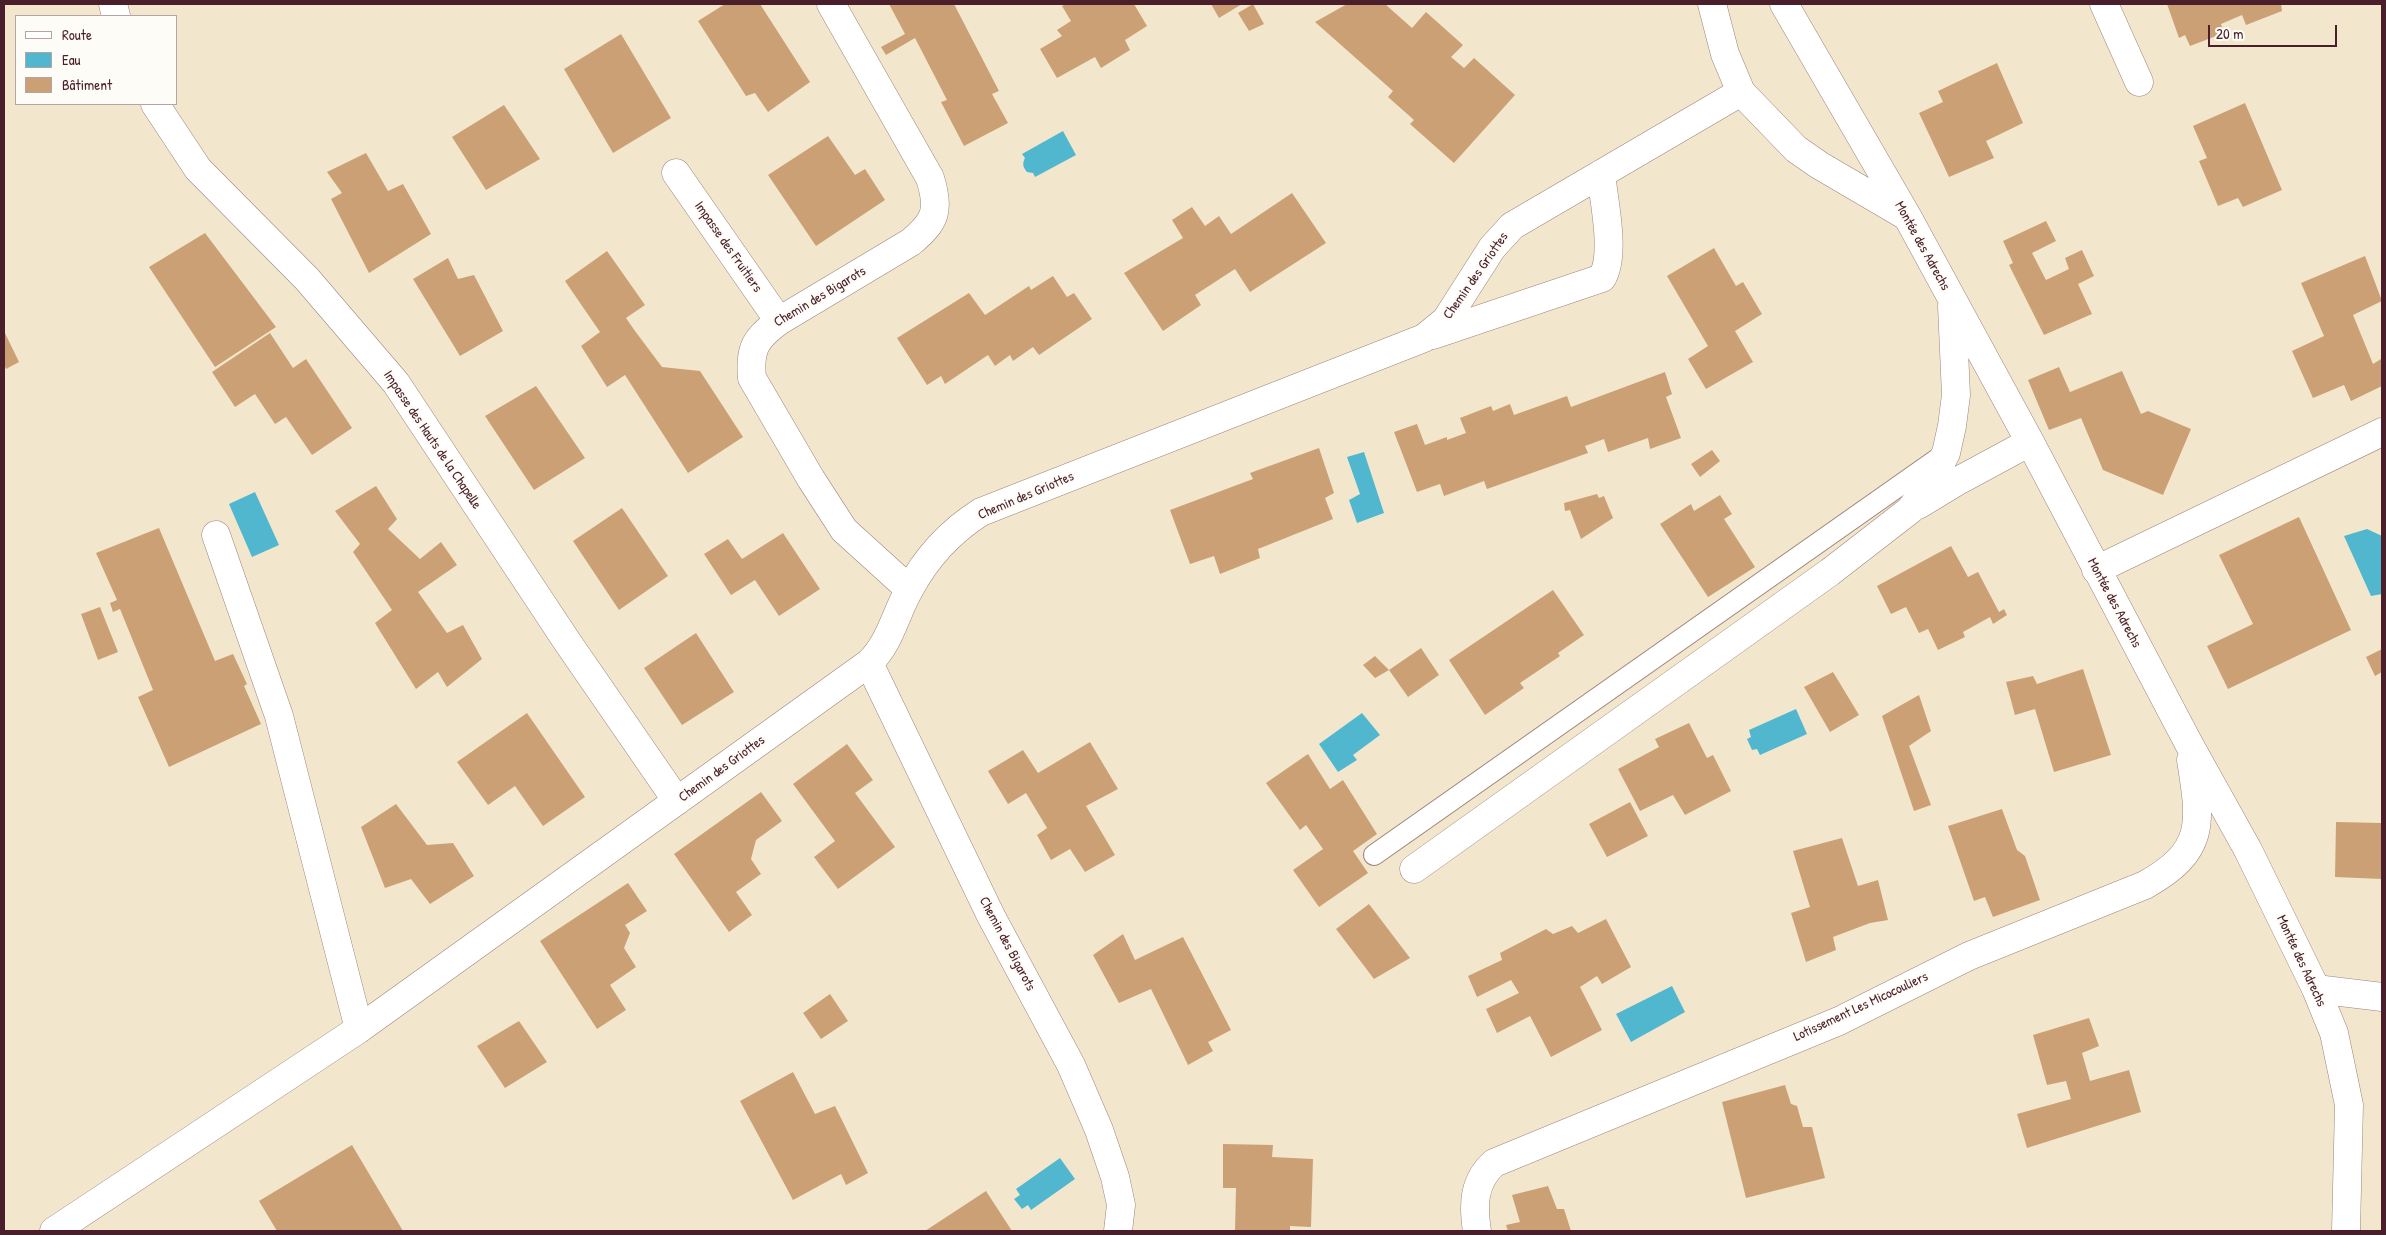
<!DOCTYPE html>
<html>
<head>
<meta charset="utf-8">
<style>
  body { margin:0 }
  #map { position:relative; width:2386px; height:1235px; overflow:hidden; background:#f2e7cd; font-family:"Patrick Hand",sans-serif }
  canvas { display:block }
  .frame { position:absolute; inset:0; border:5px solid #4a1f2b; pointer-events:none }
  .legend { position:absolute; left:15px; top:15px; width:162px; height:90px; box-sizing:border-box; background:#fdfcf7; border:1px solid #b5a4a5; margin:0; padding:6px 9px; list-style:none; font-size:15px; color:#4a1f2b }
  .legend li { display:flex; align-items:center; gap:10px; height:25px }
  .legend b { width:25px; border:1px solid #b5a4a5 }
  .scale { position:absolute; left:2208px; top:25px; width:129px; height:22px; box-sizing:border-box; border:2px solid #4a1f2b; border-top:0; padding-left:6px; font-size:15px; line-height:18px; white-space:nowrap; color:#4a1f2b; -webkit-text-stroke:4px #fdfcf7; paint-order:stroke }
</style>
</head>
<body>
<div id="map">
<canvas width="2386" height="1235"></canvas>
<div class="frame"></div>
<ul class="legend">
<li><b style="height:6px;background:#fff"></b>Route</li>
<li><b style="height:14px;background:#51b7cf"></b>Eau</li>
<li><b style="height:14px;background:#cca075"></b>Bâtiment</li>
</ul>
<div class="scale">20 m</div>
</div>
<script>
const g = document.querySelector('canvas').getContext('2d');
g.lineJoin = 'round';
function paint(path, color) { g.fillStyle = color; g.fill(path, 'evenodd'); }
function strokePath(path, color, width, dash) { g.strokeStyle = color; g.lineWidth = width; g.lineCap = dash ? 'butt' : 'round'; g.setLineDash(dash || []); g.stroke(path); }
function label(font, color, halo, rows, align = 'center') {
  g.font = font + ' "Patrick Hand",sans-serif'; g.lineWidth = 4.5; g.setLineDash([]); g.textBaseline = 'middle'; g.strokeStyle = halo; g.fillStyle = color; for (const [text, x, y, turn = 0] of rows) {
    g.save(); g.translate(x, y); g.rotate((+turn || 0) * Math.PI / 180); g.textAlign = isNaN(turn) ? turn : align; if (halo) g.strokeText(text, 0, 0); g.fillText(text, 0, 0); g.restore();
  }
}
const water = new Path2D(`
  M1063,131l13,24 -41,22 -2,-4 -6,-1c-4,-5 -5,-8 -2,-14l-3,-4z
  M1364,452l20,61 -27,10 -8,-23 11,-6 -13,-37z
  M255,492l24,53 -27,12 -23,-53z
  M2367,529l15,7v58l-11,2 -27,-60z
  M1796,709l11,25 -47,21 -3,-6 -5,1 -5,-11 4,-2 -2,-7z
  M1362,713l18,22 -27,20 4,5 -19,12 -19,-28z
  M1672,986l13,26 -54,30 -15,-28z
  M1060,1158l15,21 -44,31 -3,-5 -6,4 -8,-10 6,-4 -4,-6z`);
const building = new Path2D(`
  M725,4h35l50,78 -42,30 -13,-19 -9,3 -48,-75z
  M889,4h65l45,87 -7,3 16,29 -44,23 -23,-44 6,-2 -32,-62 -29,17 -5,-8 24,-13z
  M1066,4h68l13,22 -22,14 5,10 -29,18 -6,-11 -38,21 -17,-29 22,-13 -5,-6 14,-9 -9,-15z
  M1211,4h31l-23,14z
  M1253,4l11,20 -15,7 -11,-18z
  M1347,4h38l27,24 14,-16 37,33 -12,12 13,11 10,-10 41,37 -61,68 -44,-39 4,-4 -26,-23 5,-6 -78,-69z
  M2167,4h114l1,7 -36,14 -4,-10 -21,9 3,9 -34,13 -5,-11 -6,3z
  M621,34l50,84 -58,35 -49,-84z
  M1997,63l26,60 -37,18 8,17 -45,19 -30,-64 24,-11 -5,-11z
  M2245,103l37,87 -39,17 -5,-9 -20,8 -19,-45 8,-3 -14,-32z
  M504,105l36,54 -54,31 -34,-53z
  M828,136l27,39 10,-6 20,31 -69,46 -48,-71z
  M366,153l22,38 15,-7 28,50 -62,39 -38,-74 11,-6 -15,-21z
  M1292,193l34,50 -76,49 -15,-23 -40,26 6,10 -38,26 -39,-58 59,-35 -11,-18 20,-13 13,19 14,-10 12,18z
  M2046,221l10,20 -24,12 14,27 23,-11 -4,-11 17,-8 12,26 -16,8 14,30 -48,21 -35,-70 4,-2 -10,-22z
  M205,233l71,94 -61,40 -66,-100z
  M1714,248l22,38 7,-4 19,32 -27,17 18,31 -47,27 -18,-30 20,-13 -41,-70z
  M607,251l38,54 -19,13 9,13 27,36 38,4 43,66 -55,36 -63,-98 -18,12 -26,-41 19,-14 -35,-51z
  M2365,256l17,45 -29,14 20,49 8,-5 1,2v25l-31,15 -7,-16 -31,13 -21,-47 32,-15 -23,-53z
  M448,258l10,21 16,-4 29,56 -43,25 -47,-77z
  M1053,276l14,21 7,-4 18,26 -53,36 -6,-8 -20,14 -3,-6 -15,11 -7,-11 -43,29 -4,-8 -14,9 -30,-47 72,-45 16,22 44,-29 2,4z
  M4,331l15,31 -13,7 -2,-5z
  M270,333l23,35 13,-9 46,69 -40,27 -26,-38 -11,7 -20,-30 -20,13 -23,-35z
  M2059,367l11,25 52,-21 19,43 7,-3 43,18 -28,66 -60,-25 -22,-52 -32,12 -21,-50z
  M1665,372l7,22 -6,3 15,41 -31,11 -2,-11 -40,14 -4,-13 -19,7 3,7 -101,36 -3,-8 -40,15 -4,-12 -23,8 -23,-60 23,-8 8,21 22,-8v3l19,-7 -6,-15 31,-12 2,5 17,-7 4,11 53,-19 4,11z
  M536,386l49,72 -51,32 -49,-74z
  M1319,448l15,45 -9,5 8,21 -75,30 2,9 -40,16 -6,-18 -24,8 -20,-54 83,-31 -3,-6z
  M1712,450l8,11 -20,16 -9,-13z
  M376,486l21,33 -9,10 32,30 21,-17 16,23 -39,27 29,41 16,-8 19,34 -35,28 -9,-15 -22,17 -41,-66 17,-13 -39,-58 7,-8 -25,-33z
  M1597,494l2,4 5,-2 9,22 -32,21 -11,-29 -5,1 -1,-8z
  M1720,495l12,19 -8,5 31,48 -47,30 -48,-73 31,-20 3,7z
  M622,508l46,68 -49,34 -46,-69z
  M2299,517l52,113 -123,59 -21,-43 46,-22 -34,-69z
  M159,528l56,133 18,-7 14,30 -3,2 17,38 -92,43 -31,-70 15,-7 -33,-81 -7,3 -3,-9 7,-3 -21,-47z
  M783,533l37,56 -41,27 -24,-36 -24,15 -27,-41 24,-15 14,20z
  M1951,546l17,31 10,-5 21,40 5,-3 3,6 -14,9 -3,-7 -27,15 2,5 -27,13 -10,-21 -9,4 -13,-26 -15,7 -14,-28z
  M1553,590l31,45 -26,18 2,3 -40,27 4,5 -39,27 -36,-55z
  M100,607l18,45 -20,8 -17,-46z
  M696,633l38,59 -52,33 -38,-57z
  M1421,648l18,27 -31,22 -19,-27 -14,8 -12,-13 12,-9 14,14z
  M2382,649v23l-7,4 -9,-19z
  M2083,669l28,86 -57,17 -19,-63 -20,6 -9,-33 27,-6 4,8z
  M1833,672l26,43 -29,17 -26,-45z
  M1919,695l12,36 -22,15 22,59 -17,6 -32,-95z
  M527,713l58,84 -42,29 -28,-40 -27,19 -31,-43z
  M1689,723l18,35 6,-3 18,36 -46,24 -12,-20 -33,16 -22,-42 41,-22 -4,-8z
  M1090,742l28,47 -32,17 29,49 -30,17 -15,-23 -19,11 -14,-25 10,-7 -21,-35 -18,11 -20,-33 35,-21 15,23z
  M847,744l26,36 -18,13 40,54 -57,42 -24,-32 21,-16 -42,-57z
  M1308,754l22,35 13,-9 34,54 -24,17 15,22 -49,34 -26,-37 30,-21 -17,-24 -6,5 -34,-47z
  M761,792l21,29 -26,19 -5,19 10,15 -25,18 16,23 -23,17 -55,-78z
  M1630,802l18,34 -41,21 -18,-33z
  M396,804l31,41 26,-2 21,33 -44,28 -19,-25 -26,9 -24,-61z
  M2002,809l15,41 8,6 15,44 -47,17 -8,-20 -11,4 -26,-75z
  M2336,822l46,1v56l-47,-2z
  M1842,838l16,48 20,-6 10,40 -18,3 -37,14 3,13 -30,12 -15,-49 19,-6 -17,-56z
  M628,883l19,28 -22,14 5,8 -6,15 12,19 -26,18 16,25 -29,19 -57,-88z
  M1369,904l41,54 -36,21 -38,-50z
  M1606,919l25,48 -29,17 -5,-8 -17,11 22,43 -51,27 -21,-41 -33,17 -11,-24 33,-16 -8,-13 -34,17 -9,-21 34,-16 -2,-7 46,-24 7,5 19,-8 6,7z
  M1123,934l12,26 48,-23 48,93 -23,12 5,9 -25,14 -37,-76 -32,14 -26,-48z
  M830,994l18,27 -27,18 -18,-26z
  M2089,1018l10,28 -17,7 8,28 39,-11 12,42 -114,36 -10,-34 54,-15 -5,-18 -19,4 -14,-50z
  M519,1021l28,41 -42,26 -28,-42z
  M793,1072l22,42 20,-8 33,67 -22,12 -5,-11 -48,26 -53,-99z
  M1785,1085l6,19 6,2 6,21h9l13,51 -79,20 -24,-96z
  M1223,1144l50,1 -1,12 41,2 -2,68 -21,-1v5h-55l1,-43h-13z
  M352,1145l51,86h-126l-18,-30z
  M1548,1186l9,23h7l7,22h-63l-2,-6 14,-3 -8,-27z
  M986,1191l26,40h-87z`);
const lane = new Path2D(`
  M1374,855l569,-400`);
const street = new Path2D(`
  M113,4l3,12
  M831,4l99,174c10,32 6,43 -19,64l-132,79c-23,17 -30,27 -27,57l59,101 33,51 65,59
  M1712,4l13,50 16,38 55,57 23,16 87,51
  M1784,4l123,212 123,226 159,302 59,106 68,139 18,44 15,72 -3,126
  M2104,4l35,78
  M155,104l43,65 109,110 89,104 170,257 111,161
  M676,173l103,148
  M1433,335l169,-57c14,-23 2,-76 -1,-104
  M1918,505l38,-23 74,-40
  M216,535l63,181 80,313
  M2096,570l286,-138
  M869,663l122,253 80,149 28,65 16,47 6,28 -3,26
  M1414,869l416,-297 80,-62 21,-28 15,-29 6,-27 4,-31 -4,-89
  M2316,989l66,8
  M54,1231l305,-202 510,-366c21,-20 26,-48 40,-73 17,-32 42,-59 72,-78l443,-174 22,-18 46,-72 20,-22 229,-134
  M1477,1231c-4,-26 -4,-49 17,-68l345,-142 130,-65 176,-71c61,-34 56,-62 46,-125`);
const streetNames = [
  ["Montée des Adrechs",1922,246,61],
  ["Impasse des Fruitiers",728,247,55],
  ["Chemin des Griottes",1476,276,-55],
  ["Chemin des Bigarots",820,297,-31],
  ["Impasse des Hauts de la Chapelle",432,440,56],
  ["Chemin des Griottes",1026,496,-23],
  ["Montée des Adrechs",2114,603,62],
  ["Chemin des Griottes",722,769,-36],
  ["Chemin des Bigarots",1007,944,62],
  ["Montée des Adrechs",2301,961,65],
  ["Lotissement Les Micocouliers",1861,1007,-25]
];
paint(water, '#51b7cf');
paint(building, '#cca075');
strokePath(lane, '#9e837c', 22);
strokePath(street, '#9e837c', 29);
strokePath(lane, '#fff', 20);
strokePath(street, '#fff', 28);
label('14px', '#4a1f2b', '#fdfcf7', streetNames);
</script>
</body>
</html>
